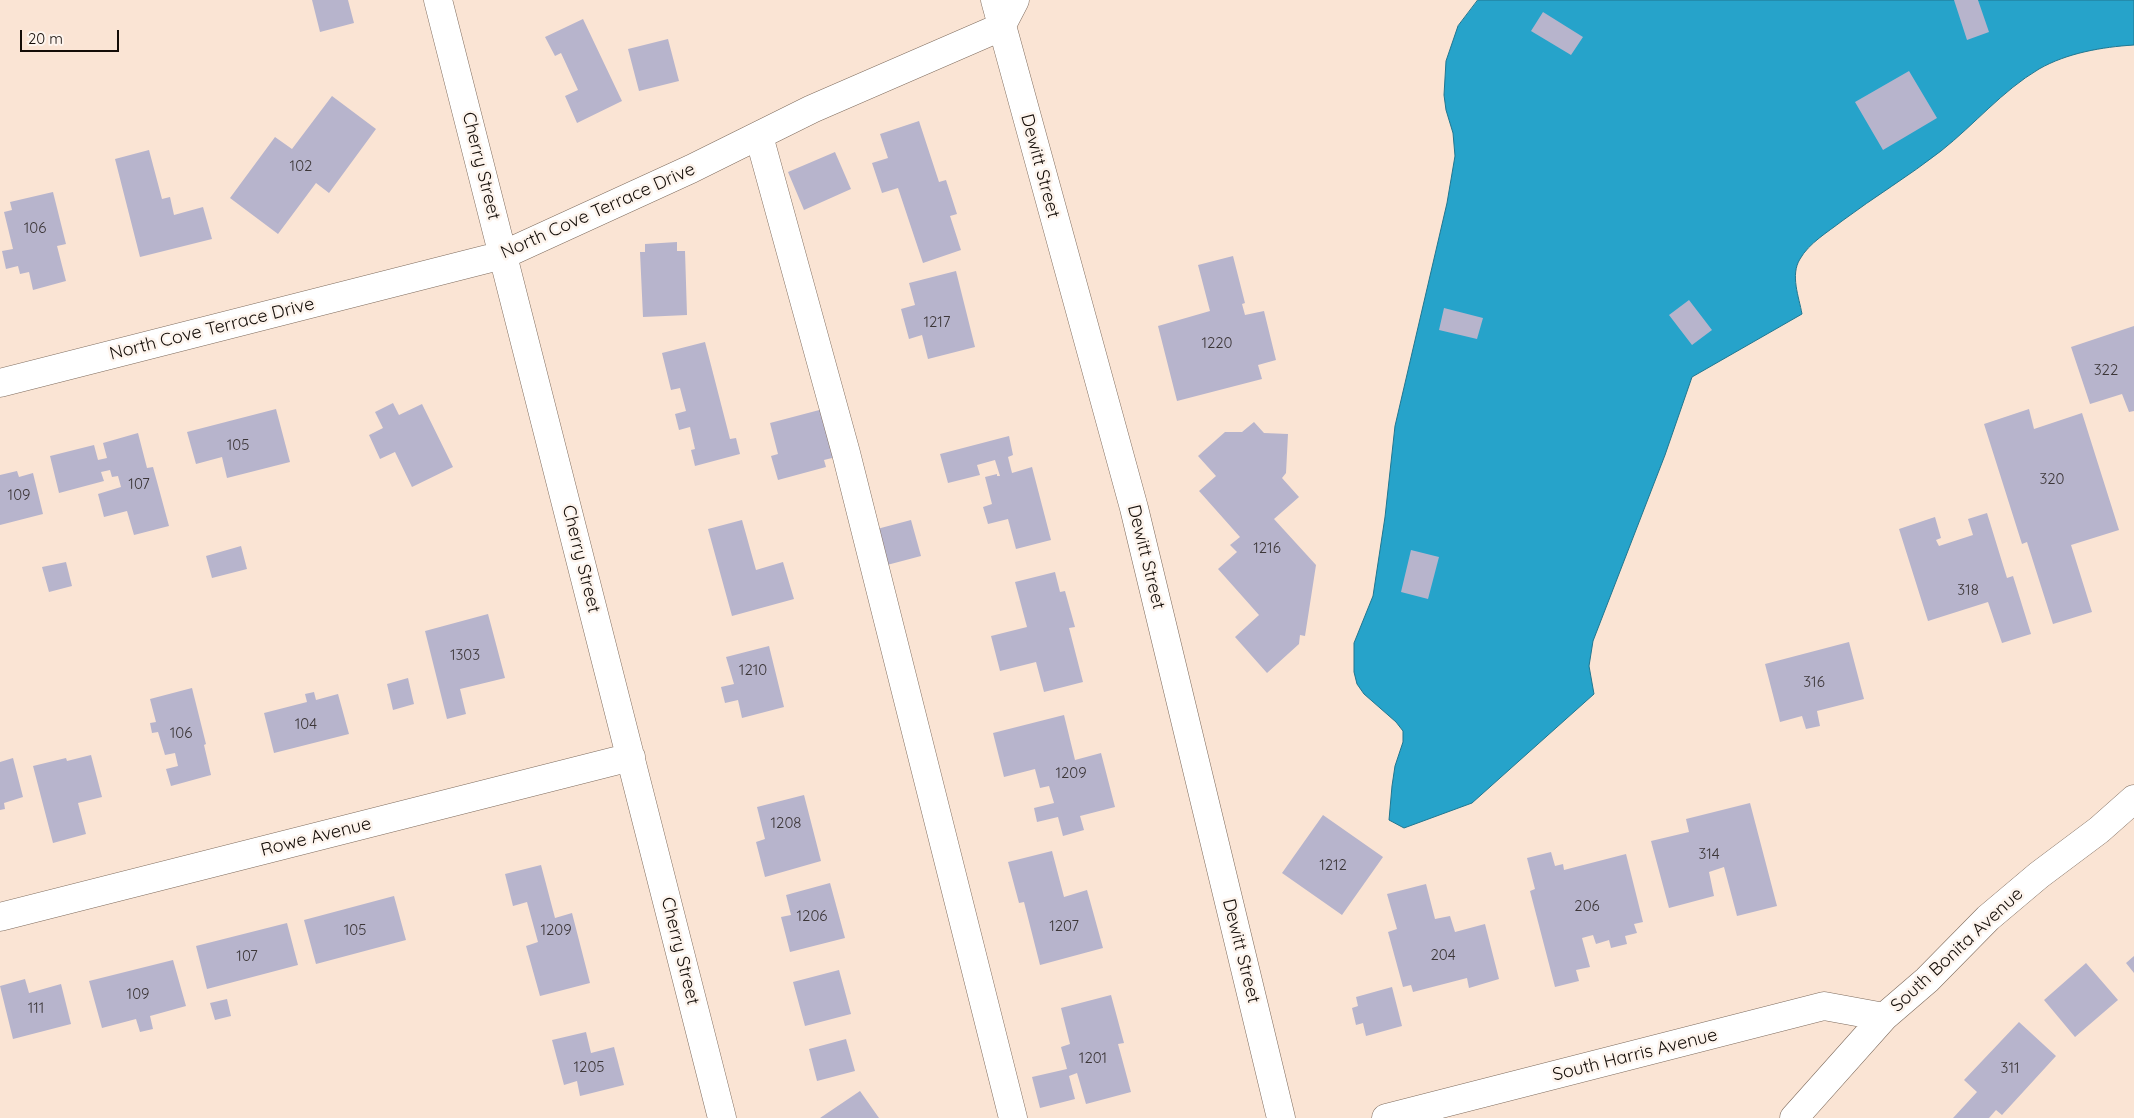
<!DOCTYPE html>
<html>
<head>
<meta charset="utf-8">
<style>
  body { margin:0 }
  #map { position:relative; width:2134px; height:1118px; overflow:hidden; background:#fae4d4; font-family:Quicksand,sans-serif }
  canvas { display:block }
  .scale { position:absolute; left:20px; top:30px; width:99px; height:22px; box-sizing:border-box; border:2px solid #130c07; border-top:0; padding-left:6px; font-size:15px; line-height:18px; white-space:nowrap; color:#130c07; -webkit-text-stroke:4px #fdf4ed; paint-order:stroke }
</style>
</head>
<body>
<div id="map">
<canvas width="2134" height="1118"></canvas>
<div class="scale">20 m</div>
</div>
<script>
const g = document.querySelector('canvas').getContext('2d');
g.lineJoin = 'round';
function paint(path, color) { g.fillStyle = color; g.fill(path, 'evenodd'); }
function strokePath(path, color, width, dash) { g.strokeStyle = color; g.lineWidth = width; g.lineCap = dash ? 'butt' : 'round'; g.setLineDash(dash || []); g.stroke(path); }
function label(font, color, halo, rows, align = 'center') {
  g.font = font + ' Quicksand,sans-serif'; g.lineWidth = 5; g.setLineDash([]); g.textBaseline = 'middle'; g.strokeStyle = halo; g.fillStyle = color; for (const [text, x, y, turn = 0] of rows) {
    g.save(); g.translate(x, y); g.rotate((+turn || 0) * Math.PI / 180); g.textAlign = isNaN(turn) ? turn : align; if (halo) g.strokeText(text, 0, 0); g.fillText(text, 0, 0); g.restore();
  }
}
const water = new Path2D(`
  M1478,0h656v45c-32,2 -67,8 -95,24 -37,22 -64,55 -98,82 -32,25 -67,46 -99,70 -14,11 -33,22 -42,38 -10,16 -1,38 2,55l-110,63 -27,78 -72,186 -4,25 5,28 -122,109 -68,25 -15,-8 3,-34 3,-20 8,-24v-11l-7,-9 -32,-28 -7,-10 -3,-12v-29l19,-47 12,-79 10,-91 52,-223 8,-47 -2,-23 -7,-23 -2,-15 2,-34 12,-35z`);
const building = new Path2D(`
  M312,0h36l6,23 -34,9z
  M1954,0h24l11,32 -22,8z
  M1543,12l40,25 -12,18 -40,-24z
  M583,19l39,82 -45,22 -12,-27 13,-6 -17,-37 -6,3 -10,-19z
  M668,39l11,42 -40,10 -11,-42z
  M1909,71l28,47 -54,32 -28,-48z
  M332,96l44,33 -47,64 -13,-10 -38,51 -48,-36 45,-61 17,12z
  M919,121l20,61 7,-2 11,34 -7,2 11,34 -38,13 -25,-75 -16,5 -10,-30 16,-5 -8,-24z
  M149,150l13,49 8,-2 4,18 29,-8 9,32 -72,18 -25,-98z
  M835,152l16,37 -47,21 -16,-38z
  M53,192l13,52 -9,2 9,35 -33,9 -4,-18 -9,2 -2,-8 -12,3 -4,-18 11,-2 -9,-37 8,-2 -2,-8z
  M677,242v9h8l2,64 -44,2 -3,-65h5v-8z
  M1233,256l12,47 -3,1 3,11 19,-4 12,49 -18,5 4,14 -85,22 -19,-75 52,-15 -12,-46z
  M956,271l19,76 -47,12 -6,-24 -13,4 -8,-30 14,-4 -6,-22z
  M1689,300l23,30 -20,15 -23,-30z
  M1444,308l39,10 -6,21 -38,-9z
  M2134,326v85l-5,1 -7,-18 -32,10 -19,-57z
  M705,342l25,97 6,-1 4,16 -45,12 -4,-16 4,-1 -5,-22 -11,3 -4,-16 11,-3 -6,-23 -9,2 -9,-37z
  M393,403l6,12 23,-11 31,63 -41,20 -17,-35 -15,7 -11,-24 14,-7 -8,-16z
  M827,408l13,48 -16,4 2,7 -48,13 -7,-24 7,-2 -8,-31z
  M276,409l14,53 -63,16 -5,-21 -26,7 -9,-32z
  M2029,409l5,20 48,-16 37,117 -48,15 21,67 -39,12 -26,-82 -5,2 -38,-120z
  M1254,422l10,11 24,1 -2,39 -4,5 17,19 -25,22 42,46 -11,71 -5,-1 -1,9 -32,29 -32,-36 24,-22 -41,-46 19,-17 -7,-7 10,-8 -41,-46 17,-15 -18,-20 27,-24h17z
  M138,433l9,35 6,-1 16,59 -35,9 -7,-24 -23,6 -6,-23 23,-7 -3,-11 -6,1 -2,-7 -9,2 3,9 -45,12 -9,-37 44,-11 4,15 9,-2 -4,-15z
  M1009,436l4,19 -5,2 4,16 20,-6 19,73 -35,9 -8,-30 -20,5 -5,-17 9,-3 -7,-27 12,-3v2h3l-5,-16 -18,5 3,10 -32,8 -8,-29z
  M17,471l2,6 14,-4 10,41 -43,11v-50z
  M1987,513l20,65 6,-2 18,58 -29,9 -14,-41 -60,19 -29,-92 36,-12 6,21 -5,2 3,6 34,-11 -5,-16z
  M742,520l14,50 27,-8 11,37 -62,17 -24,-87z
  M911,520l10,36 -34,9 -10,-36z
  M241,546l6,23 -35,9 -6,-22z
  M1411,550l28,7 -11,42 -27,-7z
  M66,562l6,24 -23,6 -7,-25z
  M1055,572l5,20 5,-1 10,36 -6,1 14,54 -39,10 -8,-30 -36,9 -9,-35 36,-9 -12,-45z
  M488,614l17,64 -45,11 6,25 -19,5 -22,-88z
  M1849,642l15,57 -47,12 3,15 -14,3 -4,-13 -22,6 -15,-58z
  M769,646l15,61 -42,11 -4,-18 -13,3 -4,-16 13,-3 -8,-27z
  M408,678l6,26 -21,6 -6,-26z
  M192,688l14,56 -2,1 7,30 -40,11 -5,-17 12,-3 -3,-13 -10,2 -7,-23 -6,1 -2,-10 6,-1 -6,-23z
  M314,692l2,8 22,-6 11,40 -75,19 -10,-40 43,-11 -2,-8z
  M1064,715l11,45 26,-7 14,54 -35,9 4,14 -21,6 -5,-19 -21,5 -3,-14 20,-5 -5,-17 -9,2 -5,-19 -31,8 -11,-44z
  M91,755l11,42 -24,6 8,31 -33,9 -20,-77 33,-8 1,3z
  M13,758l10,39 -19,6 1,6 -5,1v-48z
  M804,795l17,66 -56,16 -9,-35 9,-3 -8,-32z
  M1750,803l27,103 -40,10 -13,-49 -15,5 5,24 -45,12 -18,-67 38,-9 -3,-13z
  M1323,815l60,42 -41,58 -60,-42z
  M1052,851l12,46 23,-7 16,58 -63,17 -16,-63 -5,1 -11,-41z
  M1551,852l4,14 8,-2 1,6 62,-16 17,68 -9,2 3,9 -12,3 2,8 -16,4 -2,-8 -13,4 -3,-9 -11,3 8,29 -14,3 3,11 -24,6 -25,-96 5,-2 -8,-31z
  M541,865l14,53 17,-5 18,70 -50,13 -14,-50 12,-4 -11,-40 -14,4 -8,-32z
  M830,883l15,55 -55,14 -9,-35 10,-2 -5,-20z
  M1426,884l9,35 15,-3 5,16 30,-8 14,55 -30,9 -2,-10 -54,14 -2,-7 -8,2 -15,-55 9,-3 -10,-35z
  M394,896l12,44 -90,24 -12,-44z
  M287,923l11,42 -91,24 -11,-43z
  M2134,956v17l-8,-10z
  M173,960l13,46 -36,10 3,13 -13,3 -4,-13 -34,9 -13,-47z
  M2086,963l32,37 -43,37 -31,-37z
  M839,970l12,44 -46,12 -12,-44z
  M25,979l4,14 32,-9 10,40 -58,15 -13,-53z
  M1392,987l10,39 -36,10 -3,-13 -7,2 -4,-17 6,-2 -2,-9z
  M1111,995l13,48 -6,1 13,48 -45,12 -9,-31 -8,3 6,23 -35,9 -8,-31 35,-8 -6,-22 9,-3 -9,-36z
  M227,999l4,17 -16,4 -5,-17z
  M2019,1022l37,34 -54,59 -6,-5 -7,8h-36l24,-26 -13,-12z
  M586,1032l5,21 23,-6 10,38 -44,11 -3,-15 -13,4 -12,-45z
  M846,1039l9,32 -38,10 -8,-32z
  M860,1091l19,27h-59z`);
const minor = new Path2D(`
  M438,0l284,1118
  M995,0l139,508 147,610
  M759,136l87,317 167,665
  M0,383l503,-128 188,-86 121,-60 189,-82 14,-27
  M0,917l631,-160
  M1386,1118l438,-112 60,11
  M1794,1118l90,-101 43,-37 61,-62 51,-43 60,-45 35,-31`);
const numberNames = [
  ["102",301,166],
  ["106",35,228],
  ["1217",937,322],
  ["1220",1217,343],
  ["322",2106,370],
  ["105",238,445],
  ["320",2052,479],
  ["107",139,484],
  ["109",19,495],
  ["1216",1267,548],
  ["318",1968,590],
  ["1303",465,655],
  ["1210",753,670],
  ["316",1814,682],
  ["104",306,724],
  ["106",181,733],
  ["1209",1071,773],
  ["1208",786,823],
  ["314",1709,854],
  ["1212",1333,865],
  ["206",1587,906],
  ["1206",812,916],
  ["1207",1064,926],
  ["105",355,930],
  ["1209",556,930],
  ["204",1443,955],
  ["107",247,956],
  ["109",138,994],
  ["111",36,1008],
  ["1201",1093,1058],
  ["1205",589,1067],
  ["311",2010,1068]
];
const streetNames = [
  ["Cherry Street",481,166,76],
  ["Dewitt Street",1040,166,75],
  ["North Cove Terrace Drive",598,211,-24],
  ["North Cove Terrace Drive",212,329,-14],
  ["Dewitt Street",1146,557,76],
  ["Cherry Street",581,559,76],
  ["Rowe Avenue",316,837,-14],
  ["South Bonita Avenue",1957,950,-43],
  ["Cherry Street",680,951,76],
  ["Dewitt Street",1241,951,76],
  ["South Harris Avenue",1635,1055,-14]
];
paint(water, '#26a3ca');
strokePath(water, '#207690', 1);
paint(building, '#b7b4cc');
strokePath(minor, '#7e6b5d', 29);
strokePath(minor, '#fff', 28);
label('15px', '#3c3638', null, numberNames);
label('18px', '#130c07', '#fdf4ed', streetNames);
</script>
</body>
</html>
